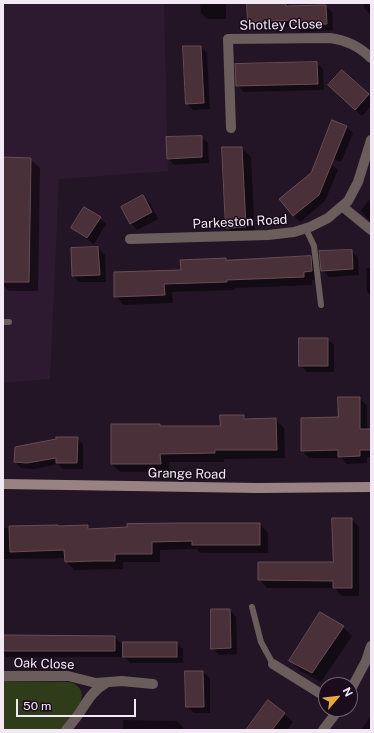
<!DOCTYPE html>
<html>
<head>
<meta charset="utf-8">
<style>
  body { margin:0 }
  #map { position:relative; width:374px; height:733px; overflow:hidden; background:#231525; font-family:"Public Sans",sans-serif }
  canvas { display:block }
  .frame { position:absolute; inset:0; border:4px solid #f3e9f4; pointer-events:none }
  .north { position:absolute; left:318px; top:677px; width:40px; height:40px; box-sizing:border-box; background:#1a0c1c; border:1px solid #716472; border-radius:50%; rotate:62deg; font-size:11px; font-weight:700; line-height:16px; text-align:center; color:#f3e9f4 }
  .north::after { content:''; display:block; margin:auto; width:14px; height:18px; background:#e9ab38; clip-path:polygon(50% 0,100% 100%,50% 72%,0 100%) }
  .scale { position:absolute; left:16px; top:699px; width:120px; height:18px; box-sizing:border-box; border:2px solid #f3e9f4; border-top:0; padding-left:5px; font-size:12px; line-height:14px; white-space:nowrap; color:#f3e9f4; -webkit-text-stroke:3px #1a0c1c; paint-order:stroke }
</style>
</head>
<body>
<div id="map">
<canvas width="374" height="733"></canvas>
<div class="frame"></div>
<div class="north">N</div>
<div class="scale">50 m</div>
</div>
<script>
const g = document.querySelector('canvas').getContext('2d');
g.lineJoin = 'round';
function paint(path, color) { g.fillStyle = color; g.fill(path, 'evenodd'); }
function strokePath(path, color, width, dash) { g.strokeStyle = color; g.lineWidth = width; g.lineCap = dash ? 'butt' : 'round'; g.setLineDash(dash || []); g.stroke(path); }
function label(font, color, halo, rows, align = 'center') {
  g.font = font + ' "Public Sans",sans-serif'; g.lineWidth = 3; g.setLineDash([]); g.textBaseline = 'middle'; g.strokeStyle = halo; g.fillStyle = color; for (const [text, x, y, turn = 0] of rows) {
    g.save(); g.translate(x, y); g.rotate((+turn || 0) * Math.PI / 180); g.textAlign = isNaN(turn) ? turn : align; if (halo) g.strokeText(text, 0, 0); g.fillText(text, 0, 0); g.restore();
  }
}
const built = new Path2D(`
  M3,3h161l4,168 -109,8 -9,200 -47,4z`);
const green = new Path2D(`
  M3,681l67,1c27,10 1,35 -10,48h-57z`);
const shadow = new Path2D(`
  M200,3h26v16h-19l-6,-6z
  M248,3h39l4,4 35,-1 6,6 1,18 -32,2 -5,-5 -41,1 -6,-6z
  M364,3h7v12l-7,-7z
  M201,47l6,6 3,56 -17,1 -7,-7z
  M317,63l6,6 1,21 -80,2 -7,-7z
  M342,71l29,27v8l-9,10 -26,-24z
  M347,127l6,6 -12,29 -13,-5z
  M201,137l7,6 1,20 -35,2 -6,-7z
  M242,148l9,9 4,79 -19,1 -9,-10z
  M3,158l27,1 10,9 -2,123h-29l-6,-6z
  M331,164l7,6 -13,31 -25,21 -19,-22z
  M143,197l7,6 8,16 -21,11 -6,-7z
  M371,198v24l-11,-11z
  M100,218l6,6 -12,20 -15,-10 -7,-6z
  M98,248l7,7 1,27h-27l-6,-6 -1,-27z
  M351,251l7,6 1,18 -30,2 -7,-7z
  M310,257l9,9 2,14h-9v5l-77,3v2l-63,2 1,11 -49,2 -9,-9 67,-25 44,-12 1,2z
  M366,268h5v28l-4,-4z
  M327,339l7,6v27h-27l-7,-7z
  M360,398l7,8v24h4v27h-4v6l-20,1 -6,-6h-32l-7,-8 37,-32z
  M244,416l4,4h28l8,8 1,30 -61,1v3h-55v10h-49l-8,-8 48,-39 2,2h59z
  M77,438l6,6v25h-20l-5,-5 -24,5 -13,-1 -6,-7z
  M351,519l8,8v69h-17l-8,-8h-67l-8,-9 75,-16z
  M260,524l8,9v20h-67l-4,-4 -37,1v12h-37v7l-49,1 -8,-9v-3l-63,1v-31l55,-2 2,1 28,-1 3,4z
  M230,610l6,7 1,37 -18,1 -7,-7z
  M343,627l9,9 -31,46 -22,-12 -9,-10z
  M3,636l112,1 7,7v13h-116l-3,-4z
  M176,643l7,6v14h-53l-6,-7z
  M186,672h17l7,6v35h-16l-7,-6z
  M284,714l9,8 -6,8h-39z
  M371,716v14h-10z
  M123,720l54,1 6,6v3h-60z`);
const building = new Path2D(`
  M247,3h39v3l40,-1 1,19 -33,1 -1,-5 -45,2z
  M183,46h18l3,57 -18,1z
  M317,62l1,22 -82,2 -1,-22z
  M342,70l27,24 -14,16 -27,-25z
  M332,120l15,6 -28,69 -26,21 -14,-17 32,-26z
  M202,136v21l-35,2 -1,-22z
  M222,147h20l4,80 -20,1z
  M3,157l28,1 -2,124h-26z
  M143,195l9,17 -22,12 -9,-17z
  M84,207l17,10 -14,21 -16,-10z
  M98,247l2,28 -28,1 -1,-28z
  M352,250l1,19 -32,2 -2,-20z
  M311,256l1,15 -8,1v5l-77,3v2l-63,2 1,11 -51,2v-25l67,-2 -1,-10 46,-2v2z
  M299,338h29v28h-29z
  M338,397h22v32h11v21h-11v6l-22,1v-7l-37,1v-33l37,-1z
  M220,415h24v4l32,-1 1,32h-62v3l-55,1 1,10h-50v-40h49v2h60z
  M56,437h22l-1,26h-21v-5l-29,5 -13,-1 1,-15 41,-8z
  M332,518h20v70h-19v-7l-75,-1v-18h75z
  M181,523h79v22h-68v-4l-40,1v12h-37v7h-21l-29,1 -1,-12 -54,2 -1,-26 49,-1v1l30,-1v4l39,-2v-3z
  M211,609h19l1,39 -20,1z
  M320,612l24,14 -32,47 -23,-12z
  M3,635l112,1v15h-112z
  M123,642h54v15h-54z
  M185,671h18l1,36h-18z
  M268,700l17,13 -13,17h-26z`);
const lane = new Path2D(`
  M306,229l8,17 7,59
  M3,322h6
  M252,607l9,35 12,22`);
const street = new Path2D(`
  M231,128l-3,-89 102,-1c16,2 29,8 41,20
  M343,207l28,23
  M130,239l138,-4 26,-3 16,-5 18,-9 20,-17 10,-19 13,-42
  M273,664l53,33
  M3,676h65l28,7 26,-2 31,3
  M350,691l16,-30 5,-15
  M66,730c6,-7 12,-14 16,-21 7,-11 13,-20 24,-26
  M323,730l16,-21`);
const secondary = new Path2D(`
  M3,484l255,4 113,-1`);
const streetNames = [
  ["Shotley Close",281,25,-1],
  ["Parkeston Road",240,222,-3],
  ["Grange Road",187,474,1],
  ["Oak Close",44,664,2]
];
paint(built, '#2d1a30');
paint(green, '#2f3c19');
paint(shadow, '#0007');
paint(building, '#4a3038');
strokePath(building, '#684d54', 1);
strokePath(lane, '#6a5d5c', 6);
strokePath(street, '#6a5d5c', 10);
strokePath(secondary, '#998382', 10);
label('13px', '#f3e9f4', '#1a0c1c', streetNames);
</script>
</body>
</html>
